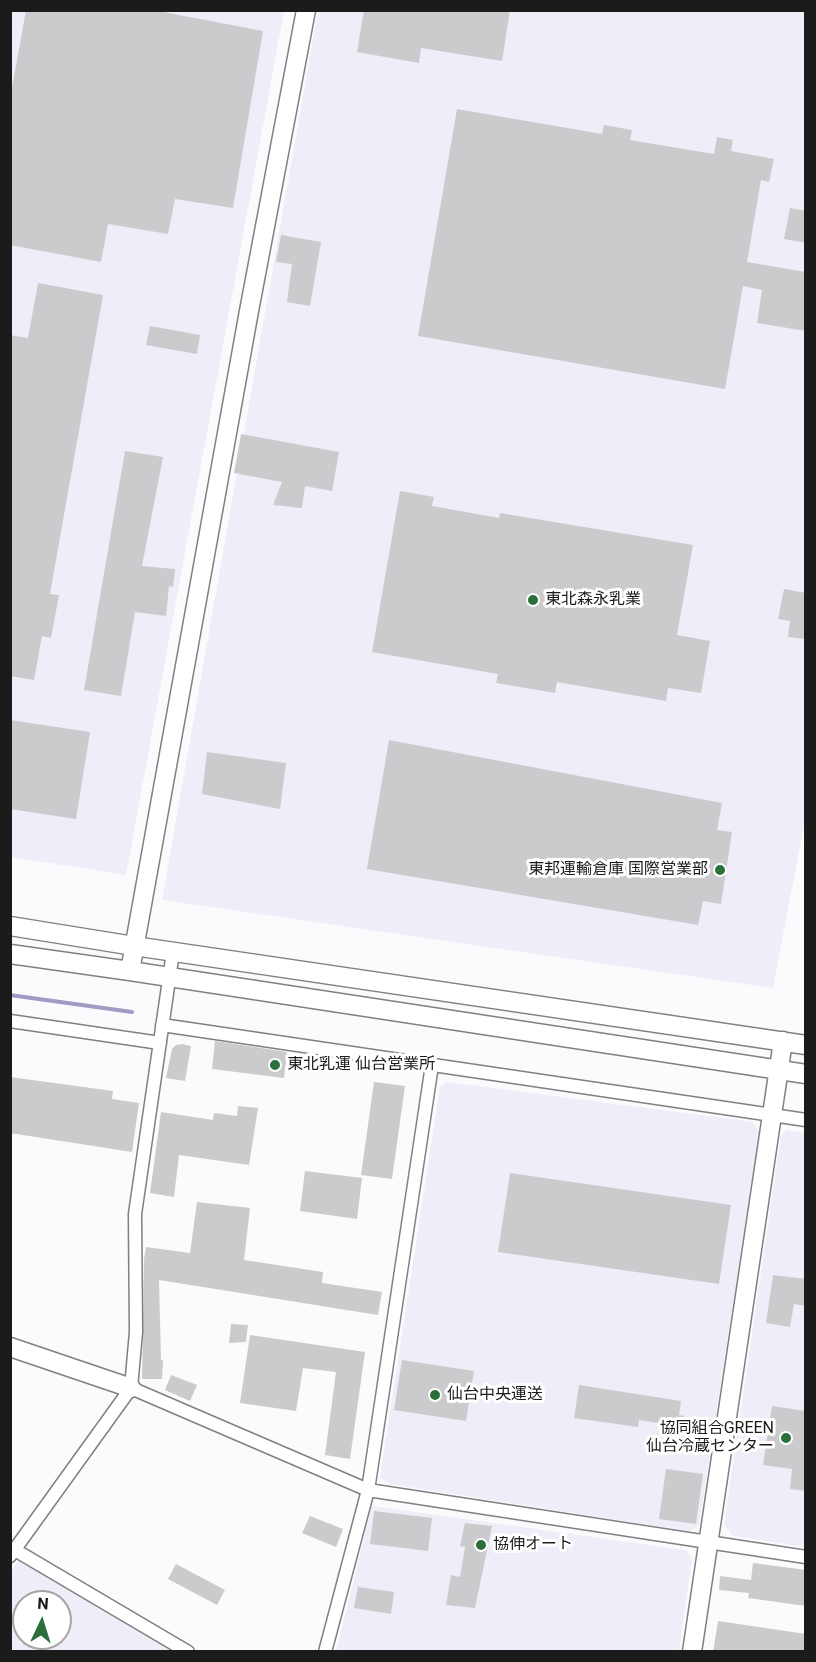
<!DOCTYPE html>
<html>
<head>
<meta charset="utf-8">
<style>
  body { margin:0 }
  #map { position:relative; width:816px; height:1662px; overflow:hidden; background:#fbfafd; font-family:Roboto,sans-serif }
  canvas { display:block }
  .frame { position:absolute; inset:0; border:12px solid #1b1b1c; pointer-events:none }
  .north { position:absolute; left:12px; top:1590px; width:60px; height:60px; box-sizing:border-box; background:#fff; border:2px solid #a4a4a4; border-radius:50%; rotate:4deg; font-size:16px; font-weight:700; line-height:24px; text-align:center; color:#1b1b1c }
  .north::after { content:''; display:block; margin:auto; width:21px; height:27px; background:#2b703c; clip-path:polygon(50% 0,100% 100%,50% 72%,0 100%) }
</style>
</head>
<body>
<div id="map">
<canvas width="816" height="1662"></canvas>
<div class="frame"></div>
<div class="north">N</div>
</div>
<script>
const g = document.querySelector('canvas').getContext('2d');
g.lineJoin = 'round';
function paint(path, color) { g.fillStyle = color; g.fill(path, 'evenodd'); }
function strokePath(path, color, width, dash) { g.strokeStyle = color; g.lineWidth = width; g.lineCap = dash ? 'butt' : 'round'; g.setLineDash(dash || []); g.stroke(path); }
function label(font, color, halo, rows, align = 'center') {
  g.font = font + ' Roboto,"Noto Sans JP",sans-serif'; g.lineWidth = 6; g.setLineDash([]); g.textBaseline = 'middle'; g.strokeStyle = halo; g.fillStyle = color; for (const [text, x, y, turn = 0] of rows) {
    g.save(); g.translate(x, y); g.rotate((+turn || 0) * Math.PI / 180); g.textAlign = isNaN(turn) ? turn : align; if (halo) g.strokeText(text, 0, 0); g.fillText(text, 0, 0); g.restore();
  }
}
const built = new Path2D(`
  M10,11h274l-158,864 -115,-18z
  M318,11h487l1,803 -33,174 -611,-88z
  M447,1082l306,40 6,10 -60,393 -9,6 -300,-47 -10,-7 60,-390z
  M787,1130l18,3v414l-72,-11 -9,-11 57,-390z
  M372,1506l314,44 6,9 -13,92 -343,1z
  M18,1561l156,90h-163v-79zM24,1602h36v36h-36z`);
const stream = new Path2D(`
  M10,995l122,17`);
const building = new Path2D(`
  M26,10h127l110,21 -30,177 -58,-9 -7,35 -60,-10 -7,38 -91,-17v-146z
  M364,10h146l-8,51 -81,-13 -2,15 -62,-11z
  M457,109l145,25 2,-9 28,5 -2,10 84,14 3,-17 16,3 -2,11 43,8 -5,23 -8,-2 -14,82 59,10v59l-49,-8 5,-33 -19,-4 -18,103 -307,-53z
  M790,208l16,3v32l-22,-4z
  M281,235l40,7 -11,64 -23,-4 5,-38 -16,-2z
  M38,283l65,12 -53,299 9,1 -8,43 -9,-2 -8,44 -24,-4v-341l18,3z
  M150,326l50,9 -3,19 -51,-9z
  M241,434l98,18 -7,39 -27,-5 -3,22 -29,-3 9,-23 -48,-9z
  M125,451l38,6 -21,109 33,3 -2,18 -4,-1 -3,30 -31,-4 -14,84 -37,-6z
  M400,491l34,6 -2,9 67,12 1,-5 193,32 -16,90 33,6 -9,52 -33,-5 -2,13 -109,-19 -2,11 -59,-10 2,-9 -126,-22z
  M784,589l22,4v46l-18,-2 2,-16 -12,-2z
  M10,720l80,12 -14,87 -66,-10z
  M389,740l333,63 -5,27 15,2 -11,72 -18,-3 -5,24 -331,-56z
  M207,752l79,11 -6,46 -78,-15z
  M215,1041l72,11 -3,26 -72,-9z
  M182,1044l9,2 -6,35 -19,-3 6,-29 4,-4z
  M10,1077l103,14 -1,8 27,4 -7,49 -122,-19z
  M374,1082l31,4 -13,93 -31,-4z
  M238,1106l20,2 -9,57 -70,-10 -5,42 -24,-4 11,-81 52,8 1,-7 23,3z
  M305,1171l57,7 -5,41 -57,-8z
  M510,1173l221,32 -12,79 -221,-32z
  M197,1202l53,6 -6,52 79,12 -1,11 60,9 -4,23 -219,-35 2,80h2l-1,19h-20l2,-120 2,-12 44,6z
  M773,1275l33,4v27l-12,-2 -4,23 -24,-4z
  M231,1324l17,1 -2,17 -17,1z
  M250,1335l115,17 -15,107 -25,-4 11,-83 -33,-4 -7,43 -56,-8z
  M402,1360l72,11 -8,50 -72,-11z
  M171,1375l26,10 -7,16 -25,-11z
  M579,1385l102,16 -2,14 5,1 -1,11 -44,-7 -1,7 -64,-9z
  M772,1406l34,5v80l-16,-2 2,-20 -29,-4z
  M666,1469l37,5 -7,50 -37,-5z
  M374,1511l58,7 -4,33 -58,-7z
  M310,1516l33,13 -7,18 -34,-14z
  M465,1523l27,3 -17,82 -29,-3 5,-30 9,2 5,-30 -5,-1z
  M753,1563l53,7v36l-58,-8 1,-5 -30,-3 1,-14 31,4z
  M176,1564l49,26 -8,15 -49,-26z
  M358,1587l36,5 -3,22 -37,-6z
  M718,1621l88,13v18h-93z`);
const street = new Path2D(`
  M10,1021l150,22
  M162,1025l644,95
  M131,1388l237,102 438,67
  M15,1550l173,102
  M10,1556l121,-168 5,-56 -1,-118 38,-262
  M325,1652l43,-162 64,-425`);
const secondary = new Path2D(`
  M10,926l124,20 672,99
  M10,954l120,17 676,103
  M130,971l119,-660 57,-301
  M10,1347l121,41
  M692,1652l91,-611`);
const markers = [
  [533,600,6,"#2b703c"],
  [720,870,6,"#2b703c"],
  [275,1065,6,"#2b703c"],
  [435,1395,6,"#2b703c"],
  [786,1438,6,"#2b703c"],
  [481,1545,6,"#2b703c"]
];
const poiNames = [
  ["東北森永乳業",545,600],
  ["東邦運輸倉庫 国際営業部",708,870,"right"],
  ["東北乳運 仙台営業所",287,1065],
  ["仙台中央運送",447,1395],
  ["協同組合GREEN",774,1429,"right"],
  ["仙台冷蔵センター",774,1447,"right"],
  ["協伸オート",493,1545]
];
paint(built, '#efedf7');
strokePath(stream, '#a29ac3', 4);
paint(building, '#cbcbce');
strokePath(street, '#807f82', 15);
strokePath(secondary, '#807f82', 21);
strokePath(street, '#fff', 12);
strokePath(secondary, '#fff', 18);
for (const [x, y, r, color] of markers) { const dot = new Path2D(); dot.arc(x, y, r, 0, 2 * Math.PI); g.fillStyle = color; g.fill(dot); strokePath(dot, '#fff', 2); }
label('16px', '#1b1b1c', '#fff', poiNames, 'left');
</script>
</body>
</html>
